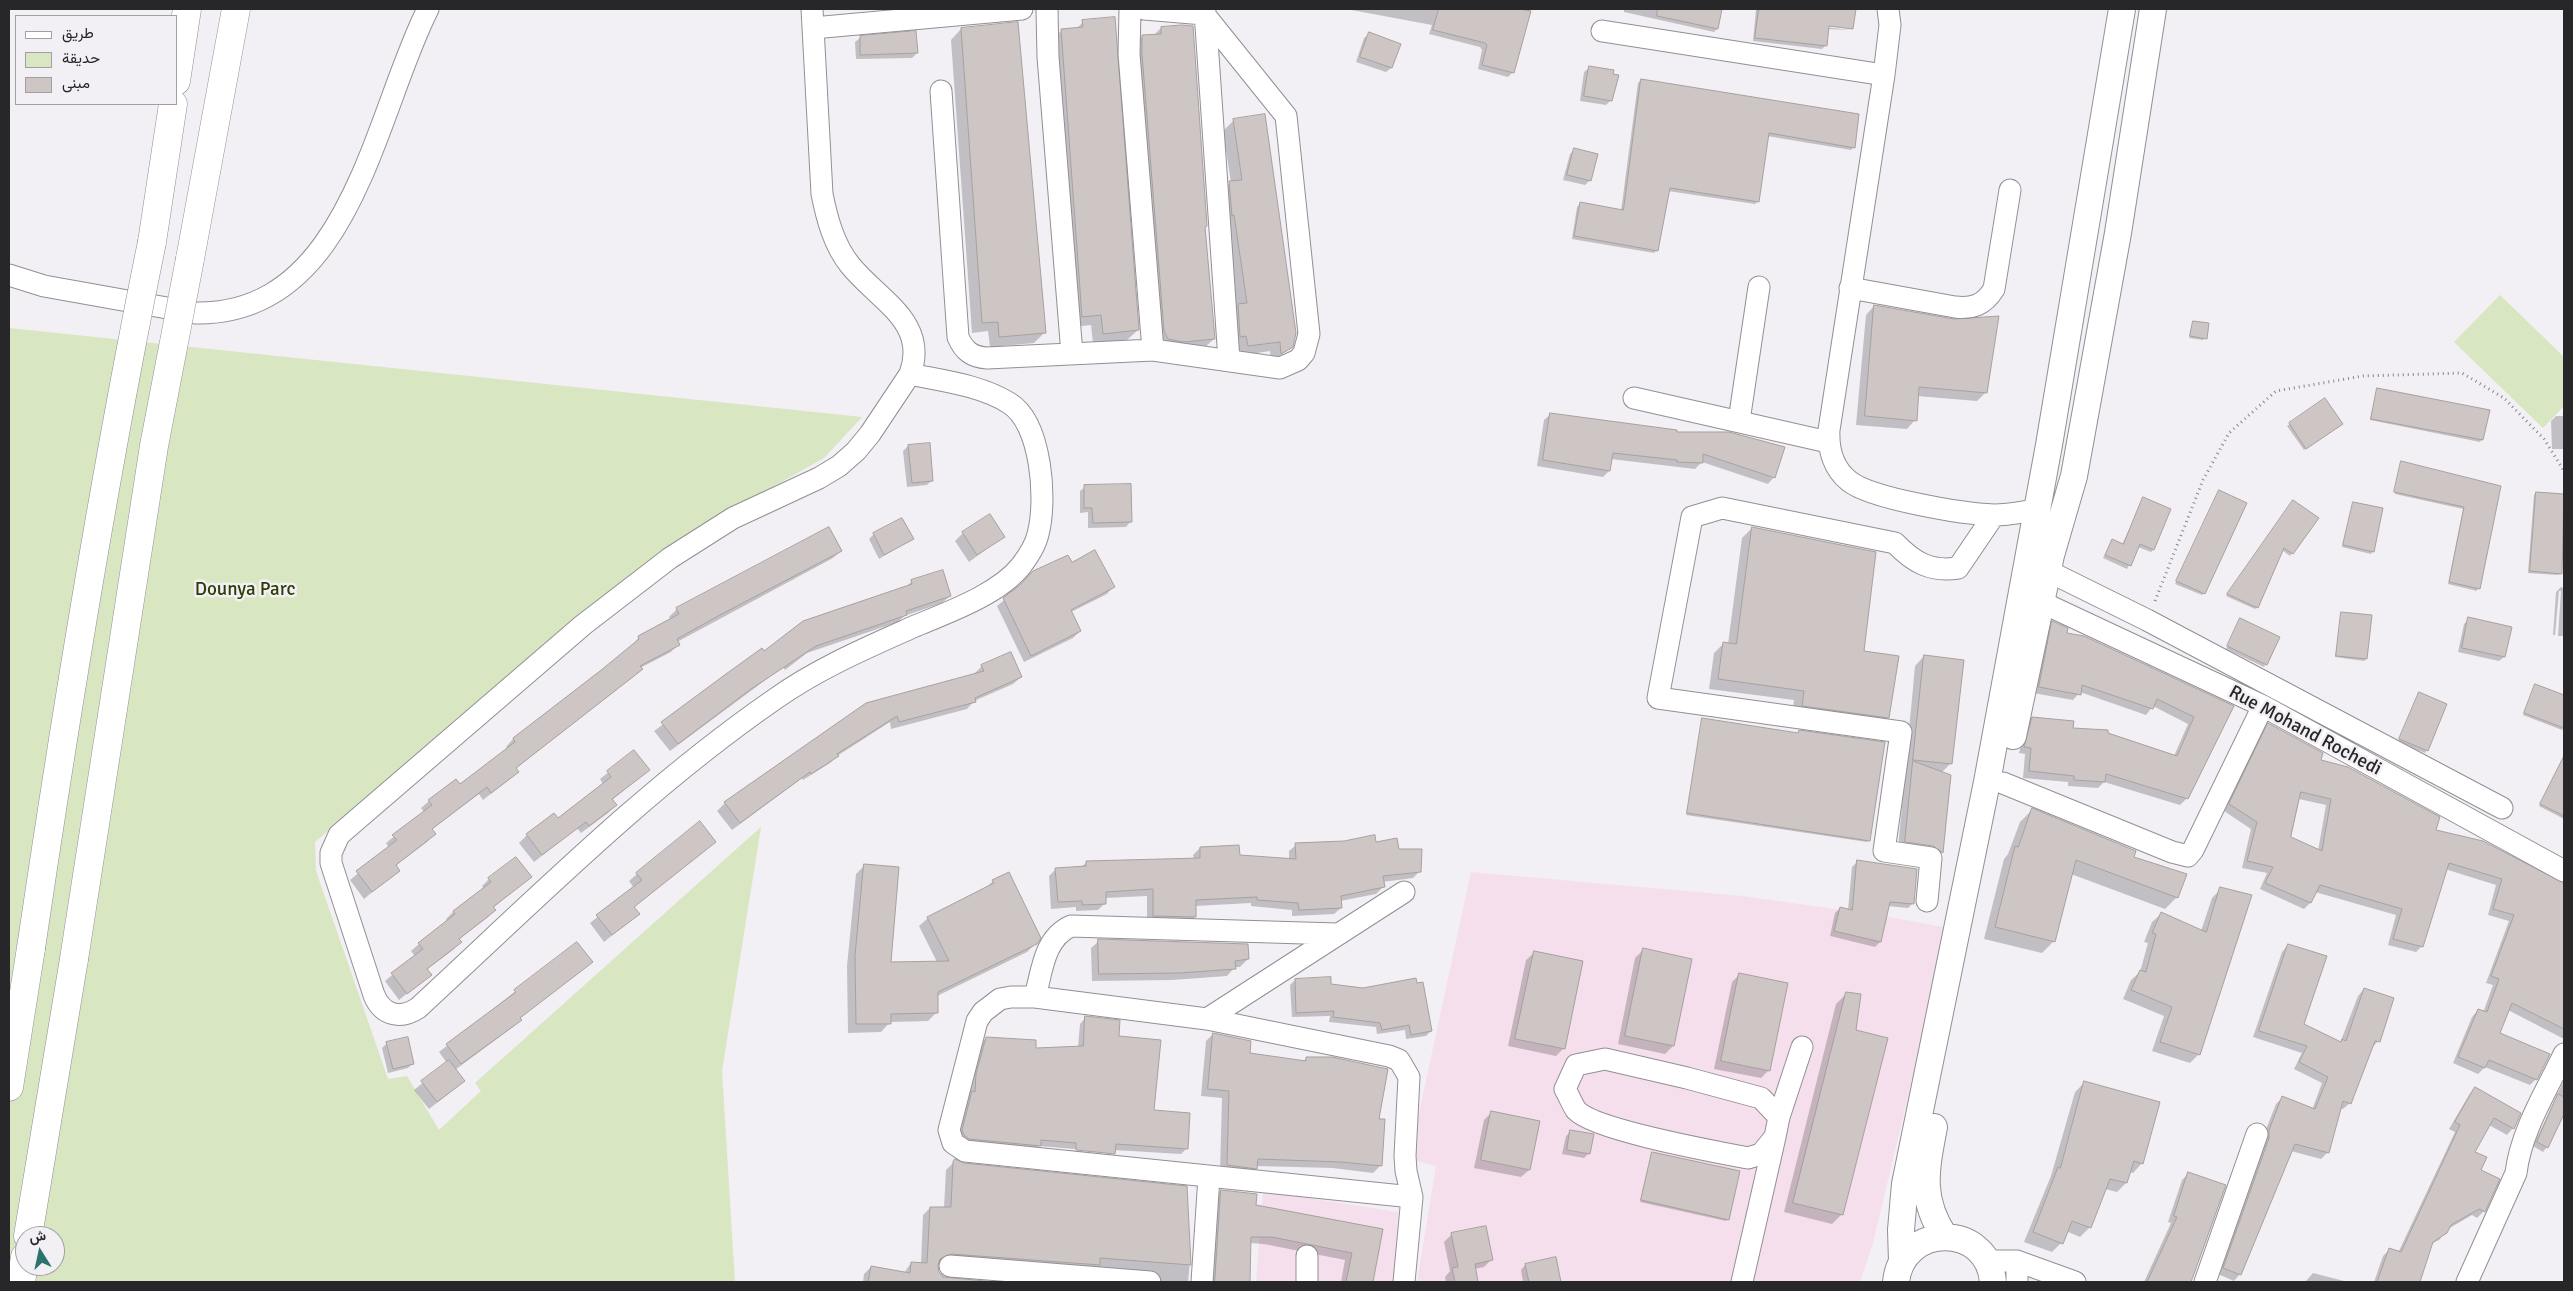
<!DOCTYPE html>
<html>
<head>
<meta charset="utf-8">
<style>
  body { margin:0 }
  #map { position:relative; width:2573px; height:1291px; overflow:hidden; background:#f2eff5; font-family:Signika,Vazirmatn,sans-serif }
  canvas { display:block }
  .frame { position:absolute; inset:0; border:10px solid #272628; pointer-events:none }
  .legend { position:absolute; left:15px; top:15px; width:162px; height:90px; box-sizing:border-box; background:#f2eff5; border:1px solid #a19fa3; margin:0; padding:6px 9px; list-style:none; font-size:15px; color:#272628 }
  .legend li { display:flex; align-items:center; gap:10px; height:25px }
  .legend b { width:25px; border:1px solid #a19fa3 }
  .north { position:absolute; left:15px; top:1226px; width:50px; height:50px; box-sizing:border-box; background:#f2eff5; border:1px solid #a19fa3; border-radius:50%; rotate:350deg; font-size:14px; font-weight:700; line-height:20px; text-align:center; color:#272628 }
  .north::after { content:''; display:block; margin:auto; width:18px; height:22px; background:#2b736c; clip-path:polygon(50% 0,100% 100%,50% 72%,0 100%) }
</style>
</head>
<body>
<div id="map">
<canvas width="2573" height="1291"></canvas>
<div class="frame"></div>
<ul class="legend">
<li><b style="height:6px;background:#fff"></b>طريق</li>
<li><b style="height:14px;background:#d8e6c2"></b>حديقة</li>
<li><b style="height:14px;background:#cdc6c4"></b>مبنى</li>
</ul>
<div class="north">ش</div>
</div>
<script>
const g = document.querySelector('canvas').getContext('2d');
g.lineJoin = 'round';
function paint(path, color) { g.fillStyle = color; g.fill(path, 'evenodd'); }
function strokePath(path, color, width, dash) { g.strokeStyle = color; g.lineWidth = width; g.lineCap = dash ? 'butt' : 'round'; g.setLineDash(dash || []); g.stroke(path); }
function label(font, color, halo, rows, align = 'center') {
  g.font = font + ' Signika,sans-serif'; g.lineWidth = 5; g.setLineDash([]); g.textBaseline = 'middle'; g.strokeStyle = halo; g.fillStyle = color; for (const [text, x, y, turn = 0] of rows) {
    g.save(); g.translate(x, y); g.rotate((+turn || 0) * Math.PI / 180); g.textAlign = isNaN(turn) ? turn : align; if (halo) g.strokeText(text, 0, 0); g.fillText(text, 0, 0); g.restore();
  }
}
const education = new Path2D(`
  M1471,872l271,24 136,19 70,13 -75,315 -13,39h-443l19,-116 -27,-7z
  M1263,1191l135,21 -4,70h-138z`);
const green = new Path2D(`
  M2500,295l64,62v49l-21,22 -89,-86z
  M9,328l853,89 -38,41 -71,40 -122,81 -150,119 -166,144 1,29 72,208 19,-3 32,54 42,-39 -6,-8 286,-256 -39,244 13,211h-726zM25,1236h30v30h-30z`);
const shadow = new Path2D(`
  M1346,9h169l14,3 -9,40 -7,20 -5,5 -30,-8 4,-19 -2,-3 -51,-13 3,-9z
  M1624,9h97l-4,20 -3,3 -90,-20z
  M1745,9h110l-4,20 -28,-5v3l28,3 -24,-1 -2,17 -3,3 -69,-8 3,-31z
  M1083,22l55,308 -11,10 -34,3 -2,-18 -19,2 -20,-287 10,-10 14,-1z
  M1161,28l43,200 10,111 -11,10h-46l-25,-302 10,-10 11,-1z
  M961,29l84,303 -11,11 -44,4 -2,-16 -16,2 -21,-293z
  M1369,34l22,34 -5,4 -30,-10 8,-24z
  M860,38l57,15 -5,5 -56,1 -1,-17z
  M1589,68l22,32 -5,5 -26,-4 4,-29z
  M1641,80l213,67 -3,3 -84,-14 -9,65 -3,3 -87,-13 -11,59 -3,3 -82,-14 5,-32 3,-3 41,7 17,-128z
  M1233,121l59,225 -21,17 -1,-12 -32,5 -10,-40 8,-9 -17,-114 12,-11 -8,-51z
  M1575,150l15,30 -5,5 -22,-5 7,-26z
  M1874,306l112,86 -9,9 -60,-5 -2,24 -8,9 -51,-4 10,-110z
  M2193,322l12,16 -2,2 -14,-2z
  M2377,389l105,50 -2,3 -110,-22z
  M2325,400l15,26 -36,24 -17,-24z
  M1551,414l124,19 99,44 -6,7 -66,-22 -7,7 -84,-10 -2,12 -6,6 -66,-11 7,-46z
  M2556,416h8v33h-12l-1,-28z
  M928,444l4,36 -5,5 -20,2 -4,-36 5,-5z
  M2402,463l97,24 -22,104 -29,-7 15,-75 -68,-15z
  M1085,487l45,35 -4,5 -38,1v-16l-8,1v-22z
  M2219,492l-15,101 -2,2 -27,-11z
  M2536,493l28,2v33l-3,45 -3,2 -30,-2 6,-78z
  M2143,499l10,51 -2,2 -13,-5 -11,22 -24,-11 9,-18 10,5z
  M2291,504l26,14 -27,38 -8,-6 -25,57 -2,2 -29,-13z
  M2353,504l20,47 -2,3 -29,-7z
  M828,528l13,23 -8,7 -156,84 1,2 -7,8 -31,16 -7,9 -118,92 2,3 -7,7 -27,21 -4,-6 -48,36 3,4 -7,8 -32,24 3,5 -34,28 -14,-19 39,-32 -3,-5 38,-31 -3,-4 8,-7 26,-21 4,6 49,-37 -2,-2 7,-8 88,-67 31,-26 7,-9 32,-17 -2,-3 8,-8z
  M1752,528l111,124 25,65 -10,10 -86,-12 2,-15 -85,-11 5,-36 10,-10 4,1 14,-106z
  M963,533l40,4 -34,25 -14,-21z
  M874,534l38,5 -33,20 -10,-20z
  M1071,564l42,23 -6,7 -36,18 9,19 -7,7 -49,24 -27,-56 22,-18z
  M912,581l38,15 -8,7 -38,13 -6,6 -91,31 -22,17 -2,-3 -113,84 -16,-20 109,-78 142,-65z
  M2561,587l3,1v48h-6l3,-45h-2l-4,44h-2l3,-43z
  M2342,613l24,46 -2,2 -29,-4z
  M2469,619l35,38 -5,4 -41,-9 6,-28z
  M2240,620l39,18 -15,29 -38,-18z
  M2053,623l13,11 166,73 -45,91 -7,7 -76,-23 -6,6 -30,-2v-4l-45,-4 2,-24 -6,-1 7,-29 7,-6 39,12 35,4 67,22 14,-32 -35,-18 -7,9 -66,-23 -7,8 -40,-7 13,-64z
  M1924,656l27,107 -10,10 9,3 -8,76 -8,8 -36,-11 17,-183z
  M982,666l39,11 -8,7 -39,17 -7,8 -76,20 -1,-7 -53,34 -7,7 -27,17 -1,-2 -70,52 -15,-19 8,-8 249,-129z
  M2536,685l28,11v32l-2,2 -39,-15z
  M2419,694l27,10 -21,49 -27,-11z
  M1702,720l95,14 2,-2 70,108 -2,2 -181,-27z
  M2269,725l51,36 115,70 123,52h6v156l-56,-29 -10,24 38,45 -6,6 -45,-18 -7,7 -25,-11 19,-46 6,-7 5,3 10,-28 -7,-2 23,-62 -21,-6 8,-30 -51,-16 -23,77 -6,6 -28,-7 8,-30 -81,-23 -5,11 -6,6 -44,-20 7,-16 -25,-5 9,-39 -27,-18 39,-80zM2299,799l27,6 -8,46 -29,-13z
  M634,752l15,18 -37,30 3,5 -7,8 -27,20 -4,-5 -43,34 -15,-19 8,-8 30,-16 46,-35 -3,-5z
  M2564,756v63l-25,-13z
  M2032,810l101,48 44,39 -12,12 -94,-35 -17,67 -12,12 -58,-14 20,-80 4,-5 12,-32z
  M714,842l-81,66 5,6 -34,28 -14,-19 44,-35 -5,-7 8,-7z
  M1375,843l23,7 22,21 -7,7 -31,4 1,5 -7,7 -36,7 1,7 -7,6 -42,2v-6l-41,-4v-3l-56,3v11l-7,7 -41,-2v-26l-42,2v5l-7,7 -22,1v-4l-25,2 -2,-33 7,-7 25,-2 5,-4 108,-4 -1,-4 7,-7 39,8 50,4v-9l7,-6z
  M1857,862l56,41 -5,5 -20,-2 -8,36 -5,5 -45,-11 5,-23 5,-5 8,2 4,-43z
  M865,865l25,98 47,-1 -18,-36 9,-8 57,-29 8,-8 15,-7 28,69 -9,9 -90,44v16l-9,9 -38,1 -9,10 -33,1 -1,-67 9,-92z
  M530,877l-37,31 2,2 -8,8 -29,22 2,2 -7,8 -27,20 4,5 -31,25 -14,-19 30,-25 -4,-5 8,-7 29,-22 -2,-3 7,-7 31,-23 -2,-3 7,-7z
  M2221,889l-22,165 -9,9 -38,-12 12,-35 -41,-17 8,-19 9,-8 8,-29 -4,-1 8,-20 9,-8 40,17 11,-33z
  M1099,941l149,18 -8,8h-5l-8,9 -55,4 -80,1 -1,-33z
  M576,943l15,19 -72,57 -6,8 -58,43 1,18 -27,21 -15,-19 33,-27 -8,-11z
  M2288,945l15,80 37,18 18,-47 6,-7 14,52 -6,7 -22,55 -7,6 -4,-1 -11,44 -7,7 -30,-8 -51,123 -6,7 -16,-7 45,-137 13,-33 6,-6 30,12 10,-27 -28,-14 8,-16 -49,-16 29,-85z
  M1643,950l47,10 -17,86 -8,8 -47,-10 17,-86z
  M1534,953l30,95 -8,8 -48,-10 18,-86z
  M1739,975l30,95 -8,8 -47,-9 18,-87z
  M1295,980l35,5 101,46 -5,5 -20,3 -1,-9 -28,4 -1,-7 -47,-5 1,-6 -38,1 -2,-32z
  M1846,994l9,37 -13,183 -10,10 -48,-12 52,-208z
  M1086,1017l32,20 35,75 34,36 -6,6 -67,-4 -6,10 -38,-4v-6l40,5v-3l-71,-6 -6,6 -75,-11 22,-96 6,-7 49,11 43,-2 2,-23z
  M1213,1034l35,21 55,6 4,-3 71,62 2,46 -7,7 -40,-5 -77,-2 -7,9 -29,-3 2,-74 -21,-2 5,-55z
  M387,1043l26,20 -5,5 -20,5 -6,-25z
  M2564,1080v31l-17,36 -4,5 -10,-6z
  M2085,1082l57,81 -9,10 -4,-1 -3,11 -9,9 -12,-3 -15,38 -10,10 -14,-6 -5,12 -9,9 -28,-10 27,-66 24,-84z
  M2475,1088l38,40 -6,7 -18,-10 -16,27 6,18 5,41 -7,7 -5,-3 -24,14 -9,11 -8,4 -13,38h-44l9,-26 6,-6 9,3 57,-121 -6,-3 20,-34z
  M1492,1112l37,58 -8,7 -47,-9 10,-48z
  M1571,1131l18,22 -5,5 -22,-4 4,-18z
  M1652,1153l76,66 -2,2 -86,-19z
  M955,1161l235,100 -2,21h-35l-210,-22 -5,2 -1,9 12,9 32,2h-118l1,-8 7,-7 33,6 7,-10 10,1 2,-49 7,-7h14l2,-38z
  M2188,1174l6,97 -5,11h-45l27,-59 -3,-1 14,-42z
  M1221,1191l34,15 127,24 -11,52h-30l4,-22 -81,-16 -14,-1 -1,39h-41l6,-84z
  M1452,1234l40,25 -8,8 -10,2 3,13h-31l-1,-5 5,-6 -6,-29z
  M1555,1259l5,23h-37l-2,-12 4,-5z
  M2313,1273l35,9h-43z`);
const building = new Path2D(`
  M1439,9h81l11,2 -17,62 -32,-8 5,-20 -2,-2 -52,-13z
  M1658,9h64l-4,20 -61,-13z
  M1759,9h97l-3,20 -24,-3 -2,20 -72,-8z
  M1115,17l24,313 -36,4 -2,-19 -19,2 -21,-288 22,-2 -1,-7z
  M1018,22l28,311 -47,4 -1,-15 -16,1 -21,-295z
  M1182,25l11,1 14,200 -2,1 10,112 -31,3 -16,-3 -4,-8 -22,-277v-19l19,-1v-7z
  M916,31l2,22 -58,2v-19z
  M1369,32l32,12 -9,24 -32,-11z
  M1589,66l25,4 -1,4 6,1 -7,26 -28,-5z
  M1641,79l218,35 -4,34 -86,-15 -10,69 -89,-14 -12,63 -84,-15 6,-34 43,8z
  M1265,114l31,219 -3,14 -12,7 -1,-12 -32,4 -2,-10 -6,1 -2,-33 9,-1 -13,-88 -2,1 -3,-35 13,-1 -9,-61z
  M1574,148l24,6 -7,27 -24,-6z
  M1874,305l80,14 45,-3 -12,77 -68,-6 -2,34 -52,-5z
  M2193,321l16,2 -2,16 -17,-3z
  M2377,388l113,22 -7,30 -112,-21z
  M2325,398l18,26 -37,25 -17,-26z
  M1550,413l127,17v2h52l56,15 -10,31 -72,-24v9l-26,-1v-2l-64,-7 -3,18 -67,-11z
  M930,443l3,38 -21,2 -4,-38z
  M2401,461l100,25 -21,103 -31,-7 15,-75 -70,-15z
  M1131,484l1,38 -39,1 -1,-15h-8v-23z
  M2219,490l28,13 -42,91 -29,-13z
  M2536,492l28,2 -2,80 -32,-3z
  M2143,497l28,12 -17,41 -14,-6 -9,22 -26,-11 7,-16 11,5z
  M2293,500l26,18 -26,36 -9,-6 -26,60 -31,-14z
  M2353,502l30,6 -9,44 -31,-7z
  M990,514l15,23 -28,18 -15,-23z
  M902,518l12,21 -30,16 -11,-22z
  M829,527l13,24 -124,65 -41,23 3,6 -40,21 3,3 -127,99 3,4 -28,21 -4,-6 -55,42 4,5 -40,31 4,6 -28,21 -16,-21 41,-31 -5,-5 40,-30 -4,-5 28,-21 4,5 55,-42 -2,-4 87,-67 39,-32 -1,-3 41,-22 -3,-6z
  M1752,527l124,25 -12,99 35,5 -10,62 -87,-12 2,-15 -86,-12 5,-37 13,2z
  M1095,550l20,37 -44,23 10,21 -50,25 -28,-58 17,-13 13,-14 35,-16 4,7z
  M943,570l8,26 -45,15 1,4 -91,31 -65,43 -73,55 -17,-22 65,-48 36,-26 2,3 39,-30 109,-37 -1,-4z
  M2341,612l31,3 -5,44 -31,-3z
  M2468,617l44,10 -7,30 -43,-9z
  M2240,618l40,19 -13,28 -40,-19z
  M2052,621l16,7 -1,5 17,3 150,70 -46,93 -82,-25 -1,8 -31,-2v-4l-45,-5 2,-23 -7,-1 8,-30 42,4 -1,7 35,2v3l69,23 17,-39 -37,-18 -4,10 -71,-24 -1,10 -42,-8z
  M1011,652l11,25 -47,21 1,4 -77,20 -2,-6 -60,38 2,2 -28,18 -1,-2 -70,51 -16,-21 142,-99 118,-32 -3,-6z
  M1924,655l40,5 -12,104 -39,-4z
  M2535,684l29,11v33l-40,-15z
  M2419,692l28,12 -19,47 -29,-12z
  M1702,718l96,15 1,-3 86,12 -15,99 -183,-28z
  M2268,723l55,30 -2,7 27,7 92,50 -4,13 47,11 81,42v146l-52,-26 -12,30 50,21 -13,26 -48,-20 -4,8 -27,-11 20,-48 9,3 12,-33 -8,-3 23,-61 -21,-6 9,-30 -53,-16 -26,84 -30,-8 9,-30 -82,-24 -9,18 -46,-20 8,-16 -26,-6 10,-39 -28,-18zM2301,792l30,7 -9,52 -31,-14z
  M634,750l16,20 -38,29 5,6 -28,21 -3,-4 -44,33 -16,-21 28,-21 4,5 53,-41 -4,-6z
  M2564,756v60l-24,-12z
  M1913,761l38,14 -8,78 -10,-7 -28,-4z
  M2032,808l104,43 -2,6 53,17 -9,24 -102,-38 -21,82 -60,-15 20,-81 3,1z
  M700,821l16,21 -82,65 6,7 -28,21 -16,-20 46,-35 -6,-7z
  M1375,835l1,7 21,-4 2,11h23l-1,23 -38,4 2,11 -44,9 1,12 -43,2 -1,-7 -41,-3v-3l-61,3v17l-43,-1v-27l-47,3v12l-24,1v-4l-24,1 -3,-34 31,-2v-5l114,-3v-11l39,-2 1,10 56,4 -1,-16 49,-2z
  M516,857l16,20 -39,30 3,3 -37,29 3,3 -35,27 5,6 -25,19 -16,-21 32,-24 -5,-6 37,-29 -2,-3 38,-29 -3,-4z
  M1857,860l60,9 -3,35 -24,-2 -9,40 -47,-11 6,-24 12,3z
  M864,864l35,3 -8,95 58,-1 -22,-44 67,-34 -2,-3 17,-8 32,66 -4,6 -99,48v21l-47,1v10h-35l-1,-68z
  M2220,887l32,8 -52,160 -40,-13 12,-35 -41,-17 9,-20 6,2 10,-38 -4,-1 9,-21 45,20z
  M1098,939l150,5 1,15 -14,2 1,8 -56,4 -81,1z
  M577,942l16,20 -73,56 2,2 -61,44 -15,-20 70,-52 -2,-2z
  M2288,944l39,12 -23,68 37,18 1,-3 4,2 18,-53 30,10 -14,44 -5,-1 -24,63 -8,-3 -14,52 -34,-9 -54,131 -18,-7 46,-130v-8l13,-34 33,13 13,-32 -29,-15 8,-16 -48,-15z
  M1643,948l49,11 -18,87 -49,-10z
  M1534,951l49,10 -18,88 -50,-10z
  M1739,973l49,10 -18,88 -49,-10z
  M1331,977v7l32,4 53,-10 1,5 6,-1 9,49 -21,4 -2,-10 -27,5 -2,-7 -47,-6 1,-6 -38,2 -1,-34z
  M1846,992l15,2 -5,36 32,8 -45,177 -50,-12z
  M1085,1016l35,4 -1,16 42,4 -7,70 36,3 -2,36 -72,-5 -1,10 -39,-4v-7l-35,-3v6l-72,-7 -5,-4 -2,-5 10,-39 3,1 1,-18 10,-37 50,3v8l47,-2z
  M1213,1033l38,8 -1,12 56,8v-4h26l56,12 -9,50h6l-3,47 -41,-4 -83,-3 -1,10 -30,-4 2,-74 -21,-2z
  M408,1037l6,27 -21,5 -7,-27z
  M449,1060l16,21 -28,21 -16,-21z
  M2084,1081l76,21 -17,62 -9,-3 -7,22 -17,-4 -19,49 -19,-7 -9,23 -30,-12 25,-65 2,1z
  M2475,1087l46,26 -7,16 -20,-11 -19,34 12,5 -6,13 19,9 -15,33 -6,-3 -28,16 -4,8 -14,9 -13,40h-43l12,-34 12,4 59,-127 -5,-3z
  M2558,1094l6,3v17l-16,34 -11,-6z
  M1491,1111l49,10 -10,49 -49,-10z
  M1570,1130l24,4 -4,20 -23,-4z
  M1652,1152l88,19 -11,49 -88,-20z
  M955,1159l9,4 223,23 4,79 -91,-7v7l-149,-11 -11,5 -2,6 1,7 4,5 53,5h-128l3,-16 39,7 1,-11 16,1 3,-56h21l2,-45z
  M2188,1172l38,13 -31,86 -4,11h-44l30,-65 -3,-1z
  M1221,1190l36,4 -1,11 127,24 -10,53h-27l6,-29 -80,-16h-21l-1,45h-35z
  M1486,1226l7,34 -18,4 3,18h-23l-3,-14 6,-1 -7,-34z
  M1556,1257l5,25h-32l-4,-18z`);
const path = new Path2D(`
  M2155,601l48,-121 26,-47 47,-42 87,-15 99,-3 42,25 40,41 20,32`);
const minor = new Path2D(`
  M812,9l10,185c5,25 12,51 28,71 28,35 79,57 60,109
  M1047,9l1,48 24,297
  M1130,9l-1,45 24,296
  M1888,9l2,16 -6,50 -55,355c-1,20 5,39 20,51 22,18 116,33 145,34 14,0 28,-3 42,-5
  M1205,12l24,348
  M813,28l209,-19
  M1602,31l282,44
  M941,91l17,246c6,14 14,20 29,21l166,-8 127,18 18,-8 6,-7 5,-19 -23,-218 -82,-102 -60,-5
  M9,275l35,11 151,27c155,3 179,-198 233,-304
  M1850,288l105,19c18,2 29,-2 39,-18l16,-99
  M910,374c33,7 70,11 99,29 33,20 38,98 29,131 -2,10 -11,24 -17,32 -23,29 -75,47 -108,61 -47,21 -96,42 -138,72 -129,89 -242,203 -357,309 -18,12 -36,7 -44,-13l-43,-132v-10l8,-18 244,-210 87,-67 63,-40 86,-40 20,-12 17,-15 14,-17z
  M1634,398l194,44
  M1739,421l20,-134
  M2048,571l99,49 355,188
  M2041,602l222,104 301,165
  M2003,783l169,69 16,4 5,-6 70,-144
  M1927,901l4,-43 -47,-7 17,-119 -243,-34 34,-181 30,-9 173,35c19,20 36,29 63,25l36,-53
  M1035,997c7,-26 9,-59 36,-71l266,8
  M1207,1019l197,-127
  M1779,1117l23,-70
  M1307,1256v26
  M1987,1261h30l58,21
  M2017,1261v21
  M950,1266l200,16
  M1202,1282l7,-105
  M1404,1282l8,-85 -6,-26 -1,-15 4,-79 -10,-17 -10,-4 -182,-37 -172,-22h-24l-11,2 -17,13 -6,9 -28,109 4,13 12,8 447,46
  M1742,1282l33,-145 4,-20 -18,-19 -74,-20 -82,-19 -29,6 -11,24c4,7 7,15 11,21 18,20 141,42 172,48l13,-4 14,-17
  M2205,1282l52,-148
  M2467,1282l49,-109c5,-42 30,-81 48,-119`);
const major = new Path2D(`
  M2013,736l38,-181 23,-79 44,-243 35,-224
  M1934,1127c-8,42 -15,72 11,110
  M1902,1261l-1,-31 4,-46 82,-402 62,-337 73,-436
  M1896,1282c6,-59 92,-60 97,0`);
const highway = new Path2D(`
  M176,81l11,-72
  M152,242l21,-138
  M190,259l46,-250
  M9,1087l22,-139
  M28,1236l46,-277
  M21,1282l4,-25`);
const highwayBridge = new Path2D(`
  M31,948c35,-236 73,-472 121,-706
  M74,959l80,-513 36,-187`);
const parkNames = [
  ["Dounya Parc",245,590]
];
const streetNames = [
  ["Rue Mohand Rochedi",2305,731,28]
];
paint(education, '#f6dfec');
paint(green, '#d8e6c2');
paint(shadow, '#0003');
paint(building, '#cdc6c4');
strokePath(building, '#a7a09e', 1);
strokePath(minor, '#928f95', 23);
strokePath(major, '#928f95', 28);
strokePath(highway, '#928f95', 29);
strokePath(path, '#88868a', 3, [1, 4]);
strokePath(minor, '#fff', 21);
strokePath(major, '#fff', 26);
strokePath(highway, '#fff', 28);
strokePath(highwayBridge, '#928f95', 29, []);
strokePath(highwayBridge, '#fff', 28);
label('19px', '#2e3d03', '#f2eff5', parkNames);
label('19px', '#272628', '#f2eff5', streetNames);
</script>
</body>
</html>
